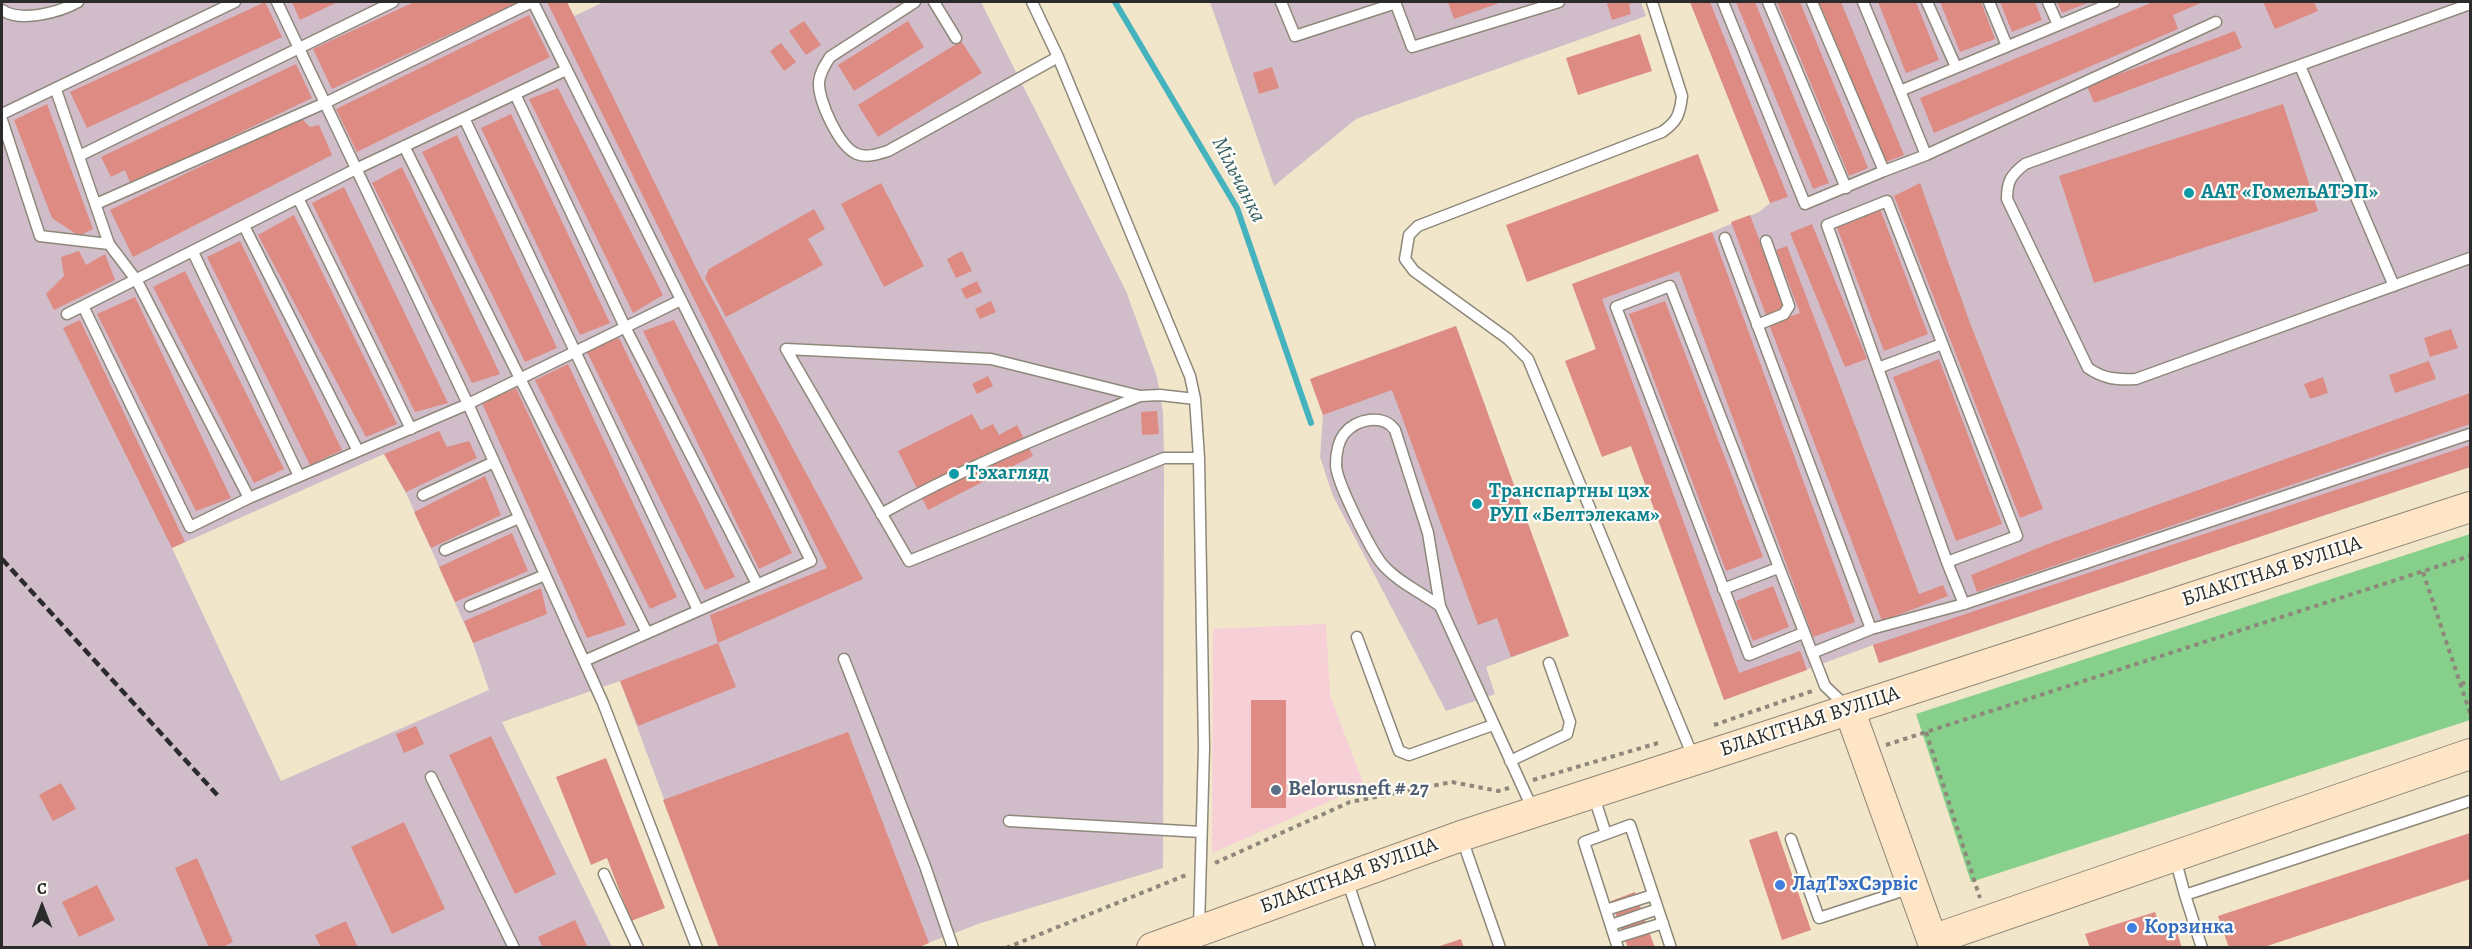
<!DOCTYPE html>
<html>
<head>
<meta charset="utf-8">
<style>
  body { margin:0 }
  #map { position:relative; width:2472px; height:949px; overflow:hidden; background:#f1e5ca; font-family:Alegreya,serif }
  canvas { display:block }
  .frame { position:absolute; inset:0; border:3px solid #2b2b2b; pointer-events:none }
  .north { position:absolute; left:12px; top:877px; width:60px; height:60px; -webkit-text-stroke:4px #fdfcf7; paint-order:stroke; rotate:0deg; font-size:16px; font-weight:700; line-height:24px; text-align:center; color:#2b2b2b }
  .north::after { content:''; display:block; margin:auto; width:21px; height:27px; background:#2b2b2b; clip-path:polygon(50% 0,100% 100%,50% 72%,0 100%) }
</style>
</head>
<body>
<div id="map">
<canvas width="2472" height="949"></canvas>
<div class="frame"></div>
<div class="north">С</div>
</div>
<script>
const g = document.querySelector('canvas').getContext('2d');
g.lineJoin = 'round';
function paint(path, color) { g.fillStyle = color; g.fill(path, 'evenodd'); }
function strokePath(path, color, width, dash) { g.strokeStyle = color; g.lineWidth = width; g.lineCap = dash ? 'butt' : 'round'; g.setLineDash(dash || []); g.stroke(path); }
function label(font, color, halo, rows, align = 'center') {
  g.font = font + ' Alegreya,serif'; g.lineWidth = 4.5; g.setLineDash([]); g.textBaseline = 'middle'; g.strokeStyle = halo; g.fillStyle = color; for (const [text, x, y, turn = 0] of rows) {
    g.save(); g.translate(x, y); g.rotate((+turn || 0) * Math.PI / 180); g.textAlign = isNaN(turn) ? turn : align; if (halo) g.strokeText(text, 0, 0); g.fillText(text, 0, 0); g.restore();
  }
}
const built = new Path2D(`
  M1326,624l4,71 34,91 -152,67 1,-224z`);
const industrial = new Path2D(`
  M2,2h565l7,14 30,-14h377l145,289 31,86 6,35 1,46 -1,410 -182,55 -64,24h-198l-99,-266 -118,41 110,225 -610,1zM384,454l22,39 67,150 16,47 -208,91 -109,-233z
  M1210,2h431l5,14 -290,103 -82,67z
  M1690,2h780v465l-591,196 -6,-18 -149,55 -152,-416 140,-52 47,-20 11,-9z
  M1456,326l113,310 -83,31 9,27 -49,17 -113,-215 -13,-39 3,-42 -13,-36z`);
const green = new Path2D(`
  M2470,534v186l-499,162 -55,-168z`);
const stream = new Path2D(`
  M1115,2l122,206 74,215`);
const building = new Path2D(`
  M265,2l17,35 -195,91 -17,-36z
  M292,2h46l-38,18z
  M414,2h105l-187,87 -19,-40z
  M547,2h20l130,268 166,309 -145,64 18,44 -98,39 -18,-45 98,-38 -8,-28 117,-47z
  M1448,2h54l-48,17z
  M1614,2h22l-7,2 2,10 -19,6 -5,-16z
  M1690,2h20l78,195 -18,6z
  M1736,2h19l74,181 -16,6z
  M1777,2h23l68,166 -19,8z
  M1819,2h22l63,153 -18,7z
  M1878,2h38l23,58 -33,13z
  M1940,2h41l14,37 -35,13z
  M2000,2h35l7,18 -30,12z
  M2057,2h33l-28,11z
  M2153,2h50l-30,13 5,14 -244,104 -14,-35z
  M2263,2h51l4,9 -43,18z
  M529,15l21,42 -193,95 -21,-43z
  M804,21l17,24 -15,10 -17,-24z
  M908,21l16,26 -70,44 -16,-26z
  M2235,31l7,17 -148,55 -7,-17z
  M1640,34l12,37 -74,24 -12,-37z
  M961,41l21,32 -104,64 -20,-32z
  M781,43l15,19 -12,9 -14,-20z
  M296,64l16,34 -181,87 -6,-15 -14,7 -10,-20z
  M1272,67l7,21 -20,6 -6,-21z
  M558,88l105,207 -30,18 -104,-214z
  M47,104l46,125 -14,7 -27,-18 -38,-98z
  M2283,104l35,107 -224,72 -35,-107z
  M511,114l99,209 -30,12 -99,-207z
  M301,118l9,9 9,-2 13,30 -199,102 -23,-47z
  M457,135l100,213 -32,14 -103,-210z
  M1698,154l21,57 -192,71 -21,-57z
  M402,167l98,207 -28,9 -100,-200z
  M881,183l43,83 -40,21 -43,-83z
  M1920,183l50,140 73,186 -23,9 -126,-322z
  M344,187l104,216 -33,9 -103,-209z
  M814,209l11,20 -17,10 15,26 -97,52 -21,-39 4,-9z
  M1880,209l48,125 -44,17 -48,-126z
  M294,215l103,209 -31,13 -108,-202z
  M1750,215l35,93 -19,7 -35,-93z
  M1812,224l55,135 -22,8 -55,-134z
  M1712,232l143,390 -42,15 -134,-366 -77,28 137,374 61,-22 7,19 -83,30 -93,-254 -29,11 -37,-96 31,-12 -24,-65z
  M240,241l102,209 -32,15 -103,-208z
  M1787,246l132,348 24,-9 5,11 -66,25 -113,-297 31,-11 -24,-63z
  M79,251l7,14 19,-11 10,26 -61,30 -8,-16 18,-18 -3,-19z
  M962,251l10,20 -16,7 -9,-19z
  M185,271l99,198 -30,14 -101,-196z
  M977,281l5,11 -16,7 -5,-10z
  M135,297l96,201 -35,13 -99,-197z
  M991,301l5,11 -16,7 -5,-10z
  M1665,301l98,256 -37,14 -97,-257z
  M80,320l105,222 -13,6 -109,-220z
  M674,320l118,233 -33,16 -116,-238z
  M1456,326l113,310 -58,21 -14,-39 -19,7 -86,-235 -69,25 -13,-36z
  M2451,329l7,19 -28,9 -6,-19z
  M619,338l116,239 -30,13 -119,-240z
  M1939,359l63,165 -46,17 -63,-164z
  M2429,361l7,18 -41,14 -6,-18z
  M568,364l109,233 -27,12 -115,-229z
  M988,376l5,10 -16,8 -5,-10z
  M2323,377l5,16 -18,6 -6,-15z
  M516,388l110,237 -39,13 -105,-235z
  M2470,393v31l-493,168 -6,-17 82,-33z
  M1157,411l2,23 -17,1 -1,-23z
  M972,414l9,16 12,-6 6,11 18,-10 16,31 -105,54 -30,-59z
  M439,431l8,16 22,-6 8,17 -71,34 -22,-38z
  M2470,445v22l-591,196 -6,-18z
  M485,476l16,39 -70,33 -17,-36z
  M512,533l16,38 -73,31 -16,-35z
  M1773,586l16,41 -36,14 -17,-40z
  M541,588l6,26 -74,29 -9,-22z
  M1251,700h35v108h-35z
  M416,726l8,18 -20,9 -8,-19z
  M848,732l81,211 -12,5h-198l-56,-148z
  M491,736l65,138 -41,20 -66,-139z
  M606,758l59,150 -34,13 -24,-63 -16,7 -35,-88z
  M61,783l15,26 -23,12 -14,-26z
  M404,822l41,87 -53,25 -41,-87z
  M1777,831l34,99 -29,10 -33,-100z
  M2470,833v46l-209,69h-32l-11,-32z
  M197,858l36,84 -12,6h-12l-34,-80z
  M97,885l18,35 -36,17 -17,-35z
  M1635,892l20,56h-27l-17,-47z
  M2155,912l7,19 13,-5 7,22h-92l-5,-14z
  M575,920l13,28h-45l-5,-11z
  M346,921l12,27h-37l-6,-13z
  M1461,939l3,9h-27v-1z`);
const path = new Path2D(`
  M2423,572l47,141
  M2461,684l9,-3
  M1714,725l98,-34
  M1926,732l54,166
  M1886,745l584,-189
  M1533,780l125,-37
  M1215,863l135,-61 102,-20 46,9 11,-3
  M1006,948l180,-73`);
const lane = new Path2D(`
  M277,2l191,402 135,299 94,245
  M533,2l278,559 -227,100
  M915,2l-85,55c-5,8 -10,15 -11,25 -1,18 20,65 38,72 10,4 21,0 31,-3l170,-94
  M934,2l22,36
  M1032,2l26,55 132,319 5,23 4,59 5,290 -5,180
  M1281,2l14,34 101,-33
  M1395,2l17,45 147,-45
  M1652,2l30,94c-2,18 -5,26 -20,36l-244,94 -9,9 -4,24 9,12 94,68 20,20 166,400
  M1723,2l82,202 79,-33 -72,-169
  M1768,2l78,186
  M1863,2l37,89
  M1927,2l29,65
  M1989,2l18,44
  M2048,2l10,23
  M2470,4l-445,160c-14,11 -18,17 -18,35l81,169c16,11 29,12 48,11l334,-121
  M2,10c19,13 58,2 76,-8
  M2300,66l94,220
  M56,90l53,154 28,37 112,217
  M515,94l110,233 132,257
  M2,114l233,-112
  M464,118l234,492
  M2,120l38,116 69,8
  M404,146l243,487
  M1926,155l290,-133
  M79,156l314,-154
  M1884,171l42,-16 -26,-64 214,-89
  M298,198l113,231
  M96,204l229,-101 207,-101
  M244,226l114,225
  M1725,238l146,391
  M193,252l106,224
  M83,306l107,221 59,-29 219,-94 213,-104
  M67,314l289,-145 210,-99
  M1757,325l27,-11 5,-8 -23,-65
  M1878,368l64,-24
  M1195,399l-35,-4 -20,1 -149,-37 -205,-10 123,212 255,-103h35
  M423,495l71,-33
  M881,514c83,-47 172,-82 259,-118
  M445,550l74,-32
  M1947,562l70,-26 -130,-335 -60,24 120,337 17,42
  M1723,589l55,-21
  M470,606l75,-31
  M1440,606c-18,-13 -42,-24 -57,-41 -11,-12 -47,-84 -47,-100 0,-10 1,-22 8,-31 12,-15 39,-21 51,-4l33,103 12,73 93,204
  M1803,633l-54,22 -133,-348 54,-21 155,400 22,21
  M1357,637l42,114 10,4 84,-30
  M1812,653l59,-24 93,-25 506,-170
  M844,659l81,207 28,82
  M1510,761l57,-27 3,-12 -21,-59
  M431,777l83,171
  M1593,794l13,40 -22,8 34,106
  M1009,821l192,11
  M1606,834l24,-9 41,123
  M1462,839l38,109
  M1791,839l28,79 92,-30
  M2175,858l10,37 285,-94
  M604,874l34,74
  M1347,880l23,68
  M2185,895l17,53
  M1606,910l47,-15
  M1611,925l47,-16
  M1615,938l48,-15`);
const secondary = new Path2D(`
  M1849,709l86,239
  M1932,940l538,-186
  M1152,948l309,-112 1009,-329`);
const rail = new Path2D(`
  M2,559l218,239`);
const markers = [
  [2189,193,6,"#0f9aa8"],
  [954,474,6,"#0f9aa8"],
  [1477,504,6,"#0f9aa8"],
  [1276,790,6,"#5c6f8a"],
  [1780,885,6,"#3f7fe0"],
  [2132,928,6,"#3f7fe0"]
];
const cultureNames = [
  ["ААТ «ГомельАТЭП»",2201,193],
  ["Тэхагляд",966,474],
  ["Транспартны цэх",1489,492],
  ["РУП «Белтэлекам»",1489,516]
];
const streetNames = [
  ["БЛАКІТНАЯ ВУЛІЦА",2272,572,-18],
  ["БЛАКІТНАЯ ВУЛІЦА",1810,722,-18],
  ["БЛАКІТНАЯ ВУЛІЦА",1349,876,-20]
];
const serviceNames = [
  ["Belorusneft # 27",1288,790]
];
const shopNames = [
  ["ЛадТэхСэрвіс",1792,885],
  ["Корзинка",2144,928]
];
const waterNames = [
  ["Мільчанка",1238,180,63]
];
paint(built, '#f6cfd7');
paint(industrial, '#d1bdc9');
paint(green, '#87d08c');
strokePath(stream, '#44b3be', 6);
paint(building, '#de8b84');
strokePath(lane, '#8e887a', 13);
strokePath(secondary, '#8e887a', 32);
strokePath(path, '#8e887a', 4, [4.5, 4.5]);
strokePath(lane, '#fff', 10);
strokePath(secondary, '#fde5c5', 30);
strokePath(rail, '#2b2b2b', 4.5, [9, 4.5]);
for (const [x, y, r, color] of markers) { const dot = new Path2D(); dot.arc(x, y, r, 0, 2 * Math.PI); g.fillStyle = color; g.fill(dot); strokePath(dot, '#fdfcf7', 2); }
label('bold 21px', '#0d838f', '#fdfcf7', cultureNames, 'left');
label('21px', '#2b2b2b', '#fdfcf7', streetNames);
label('bold 21px', '#4e5e75', '#fdfcf7', serviceNames, 'left');
label('bold 21px', '#366cbe', '#fdfcf7', shopNames, 'left');
label('italic 22px', '#356166', '#fdfcf7', waterNames);
</script>
</body>
</html>
